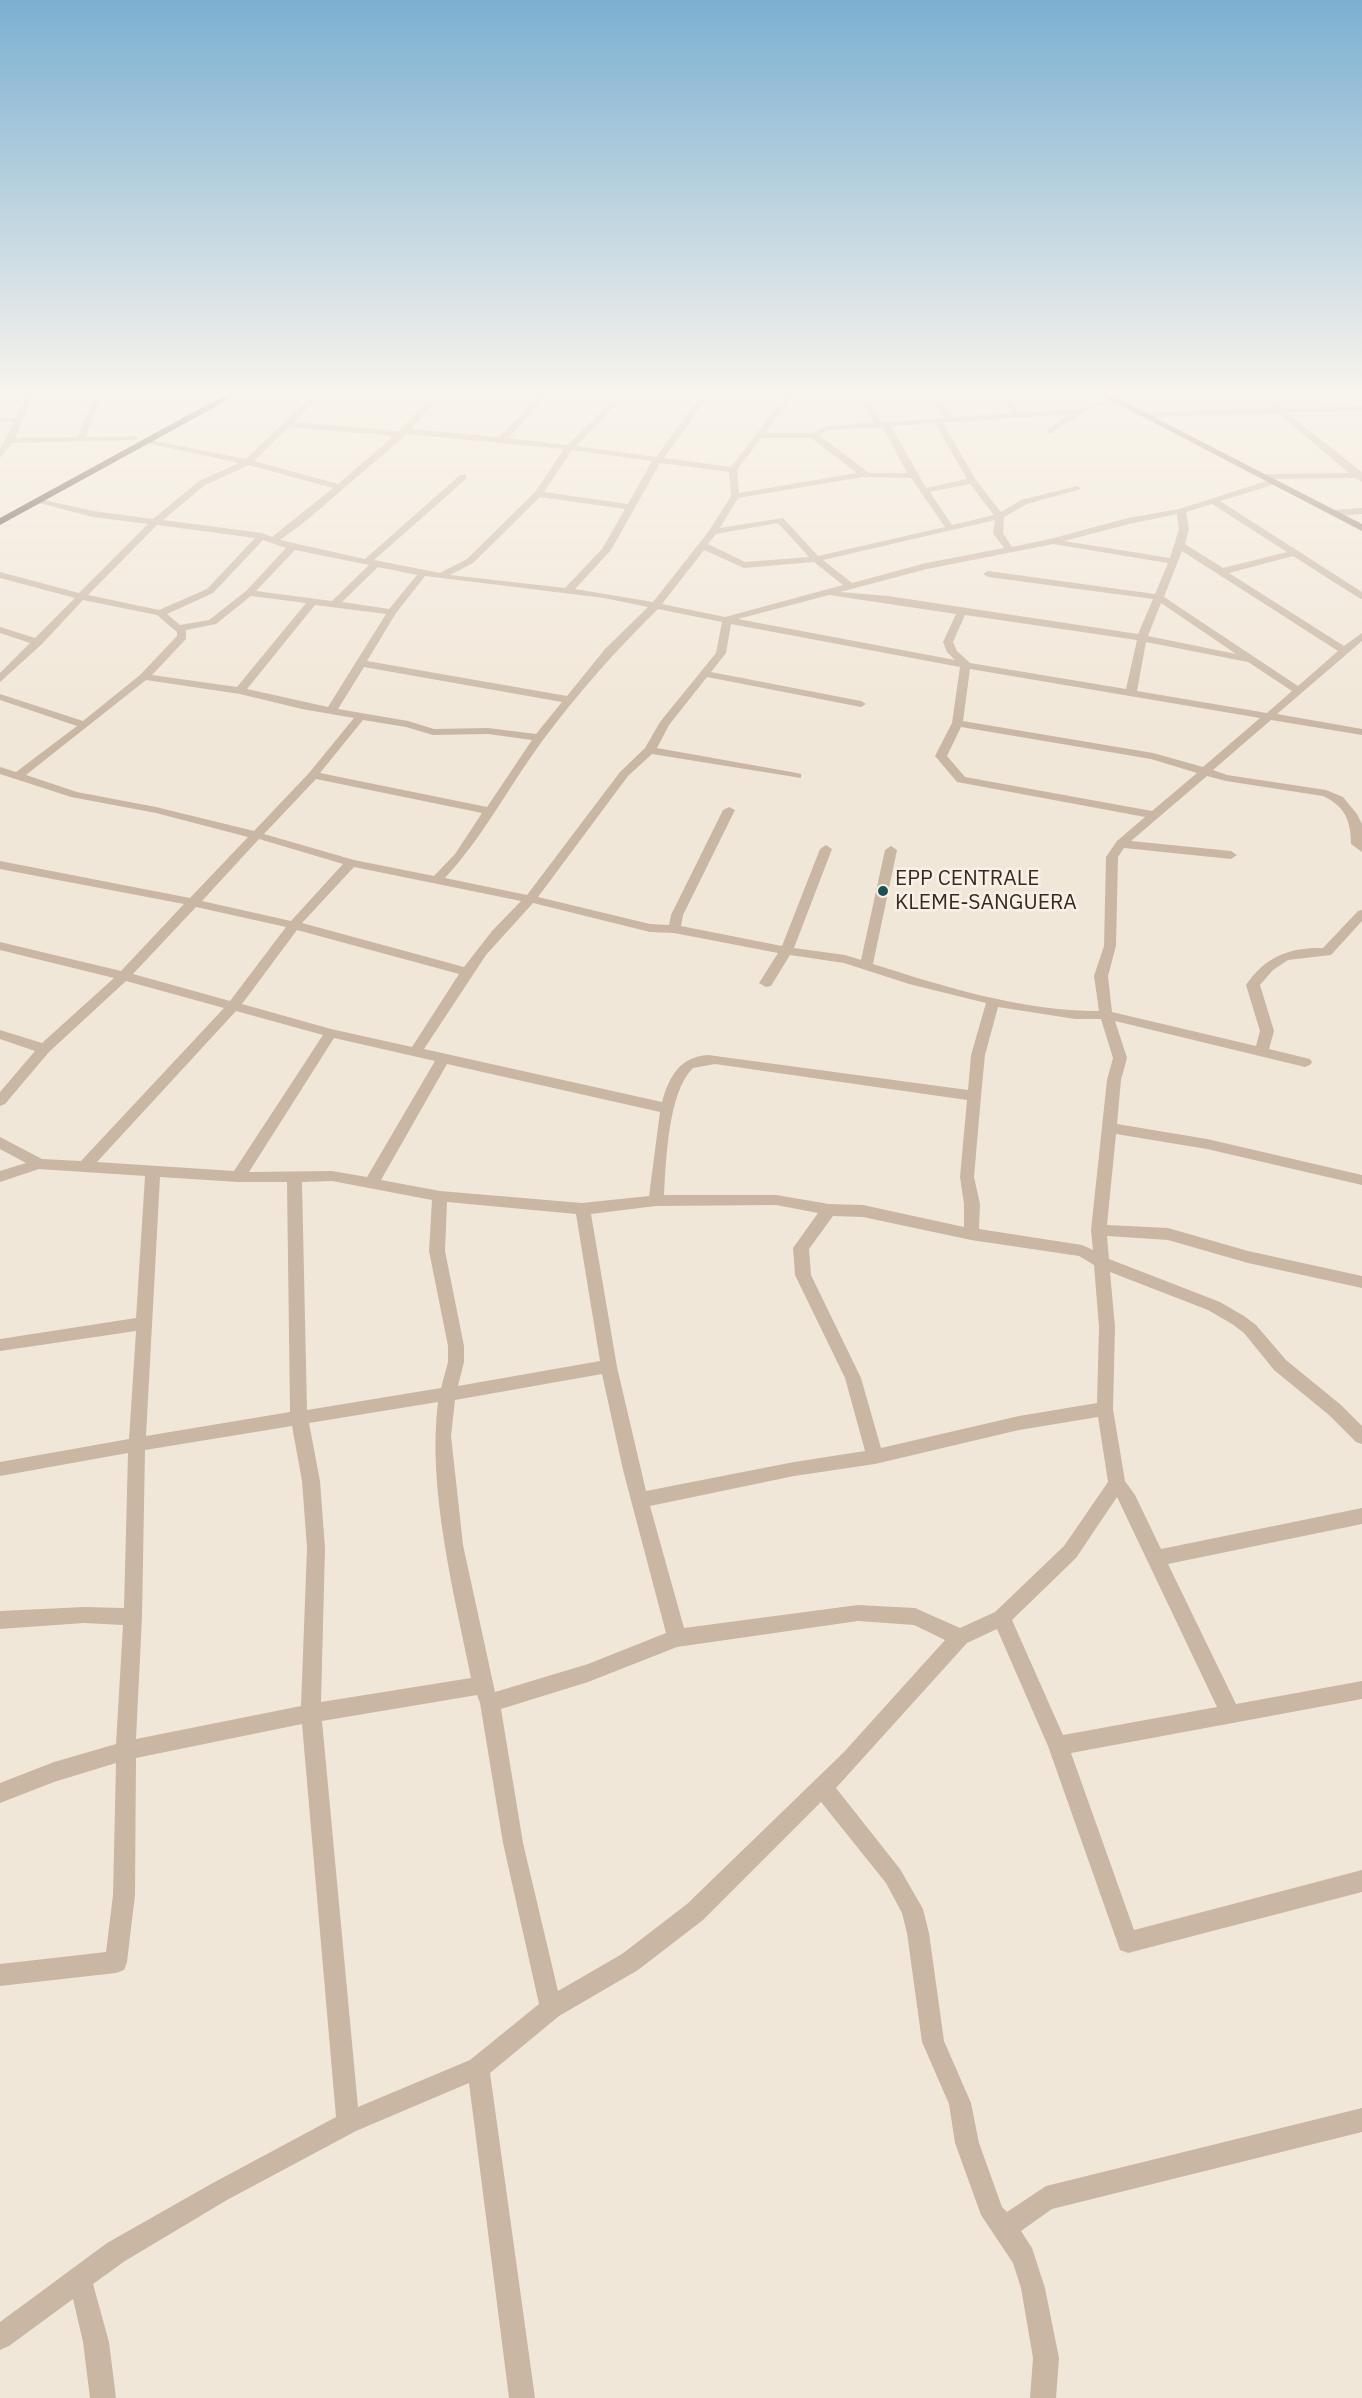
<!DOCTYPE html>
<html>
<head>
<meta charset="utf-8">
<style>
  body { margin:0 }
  canvas { display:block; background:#f1e7d8 }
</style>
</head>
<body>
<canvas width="1362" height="2398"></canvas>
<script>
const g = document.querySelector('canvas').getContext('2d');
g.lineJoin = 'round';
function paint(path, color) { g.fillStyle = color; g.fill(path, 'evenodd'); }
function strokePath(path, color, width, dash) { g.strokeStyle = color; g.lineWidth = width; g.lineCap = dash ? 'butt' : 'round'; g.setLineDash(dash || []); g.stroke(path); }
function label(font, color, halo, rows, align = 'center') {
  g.font = font + ' "IBM Plex Sans",sans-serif'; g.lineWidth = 5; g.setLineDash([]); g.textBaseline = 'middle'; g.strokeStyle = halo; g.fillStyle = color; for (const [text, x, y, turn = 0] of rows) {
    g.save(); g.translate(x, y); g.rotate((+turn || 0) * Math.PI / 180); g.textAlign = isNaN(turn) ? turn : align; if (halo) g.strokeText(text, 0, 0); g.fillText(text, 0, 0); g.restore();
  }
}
const street = new Path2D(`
  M28,391h8l-21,47 63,-1 14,-37 4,-2 4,2 -14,37 48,-1 4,2 -4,2 -122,3 -12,15v-9l14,-27h-14v-4h16z
  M317,391h8l-31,31 105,9 38,-40h8l-34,38 88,8 45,-46h8l-44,47 60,7 54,-54h8l-54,55 80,11 48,-66h8l-48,67 67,9 54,-70 -29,-6h41l-32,42h47l16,-7 46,-4 -20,-31h8l20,31 62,-4 -16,-27h8l16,26 60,-4 -16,-22h8l15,22 59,-4 37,-11v4l-28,8 -36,23h-3v-4l22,-15 -127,9 33,57 25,32 20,-12 56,-14 4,3 -54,15 -23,13 -1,16 9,14 38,-8 78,-21 51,-9 94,-30h-10v-4l3,-1 83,-1 -71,-60 -136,4 -4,-2 1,-2 133,-5 -20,-17h9l21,17 80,-2v4l-75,3 75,59v10l-7,-4 -82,1 4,3 -1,2 -56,17 142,91v7l-3,-1 -66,-42 -64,17 115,73 18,-13v8l-85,73 85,15v6l-91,-15 -58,50 14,5 99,15 17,7 14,17 5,10v28l-11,-8c0,-23 -6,-38 -28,-48l-97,-15 -19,-5 -76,65 100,10 6,4 -6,4 -107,-11 -6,9 -2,89 -8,30 4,36 144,34 4,-15 -14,-46c19,-28 43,-38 77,-37l35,-37 4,-1v11l-31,34 -43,5 -15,10 -13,15 14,46 -5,18 41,10 2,3 -2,3 -5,2 -190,-46 12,37 -6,22 -4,44 90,15 155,36v10l-155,-36 -91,-15 -9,91 61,3 80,23 114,25v12l-114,-25 -80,-23 -61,-4 2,23 111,43 24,14 12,9 30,35 55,45 21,21v18l-6,-2 -27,-27 -55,-45 -30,-37 -12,-9 -24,-14 -98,-38 5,55 -2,82 12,72 10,14 26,54 201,-41v16l-194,40 68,140 126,-23v18l-291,54 63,177 228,-60v22l-234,61 -8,-3 -72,-204 -51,-117 -30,14 -131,145 64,81 23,40 6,24 15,108 27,62 8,40 23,64 5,5 39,-26 316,-78v24l-310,77 -31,22 11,17 13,40 14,70 -3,40h-26l3,-40 -12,-70 -8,-25 -32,-48 -26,-72 -6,-39 -27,-62 -15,-109 -5,-20 -16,-30 -65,-81 -118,118 -65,50 -79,46 -69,57 45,325h-26l-40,-315 -113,48 -129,69 -102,61 -32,23 16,58 7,56h-26l-7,-56 -10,-43 -64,47 -9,4v-28l107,-79 104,-59 125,-67 -34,-393 -166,34 -1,137 -8,67 -3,8 -8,3 -116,13v-22l106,-12 7,-57 3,-132 -62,19 -54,21v-20l54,-21 62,-18 7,-119 -39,-2 -84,6v-18l84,-4 40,1 4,-155 -128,23v-14l129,-23 7,-108 -136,20v-12l136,-21 9,-142 -106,-7 -39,13v-11l26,-8 -26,-14v-12l42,22 39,2 143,-153 -98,-27 -77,71 -44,52 -5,2v-14l35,-41 -35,-12v-9l42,13 72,-65 -114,-28v-8l121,29 63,-67 -184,-35v-8l190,37 58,-61 -92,-24 -85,-16 -71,-23v-7l16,5 61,-46 -77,-26v-6l83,27 57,-46 37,-39v-4l-20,-17 -74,-15 -41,44 -42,38v-9l30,-30 -30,-10v-6l35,11 40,-40 -75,-20v-6l79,21 69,-69 -55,-7 -58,-15v-4l58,13 60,8 46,-38 40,-18 -92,-20 -4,-2 1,-2 102,20zM935,423l32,56 -41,9 -35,-62zM289,427l105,9 -56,48 -84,-23zM883,427l24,46h-38l-50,-38 11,-5zM407,434l157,15 -29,43 -68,67 -27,14 -66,-13 92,-81v-4h-6l-95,84 -85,-19 27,-20zM761,438h50l46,35 -118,20 -2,-23zM572,450l80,11 -24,43 -84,-12zM660,463l69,9 2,24 -22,35 -56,71 -78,-13 36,-39zM249,465l84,23 -61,49 -10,-4 -99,-13 42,-35zM863,477l48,1 34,49 -127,29 -35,-38 -63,10 18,-30zM970,484l24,31 -42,10 -22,-33zM540,497l85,12 -23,40 -37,39 -115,-13 23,-12zM1212,504l75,48 -64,16 -38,-24 4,-15 -3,-17zM1177,514l2,15 -9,29 -106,-17 65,-17zM995,520l-2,13 11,15 -78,15 -74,20 -29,-23zM778,523l31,34 -64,5 -37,-18 8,-10zM157,525l98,13 -48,51 -48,21 -71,-15zM263,540l23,8 -40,43 -37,29 -29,5 -13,-11 46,-21zM1053,544l115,19 -13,31 -167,-23 -5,3 5,3 165,22 -15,35 -250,-38 -48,-4 87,-23zM295,550l74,15 -37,36 -76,-10zM704,550l40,18 70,-6 29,23 -118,32 -63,-13zM1182,551l156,100 -40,35 -134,-89zM378,567l39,8 -28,34 -47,-7zM425,576l179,22 44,9 -43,42 -38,47 -200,-35 29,-48zM829,595l127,19 -13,28 4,10 8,8 -217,-41zM251,596l55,7 -69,84 -85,-12 34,-36v-9l30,-6zM1161,603l75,51 -88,-18zM315,605l71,9 -58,93 -81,-18zM658,609l64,13 -6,31 -56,69 -15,26 -25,24 -93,123 -82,-17c39,-42 64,-92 98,-138 35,-47 73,-90 115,-131zM965,615l172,25 -11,49 -156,-26 -13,-12 -4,-9zM731,624l229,43 -8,56 -17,33 22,26 188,35 -28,24 -11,16 -2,89 -10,30 5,35c-77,0 -154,-24 -226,-47l24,-114 -6,-4 -6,4 -24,110 -16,-5 -51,-7 38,-99 -6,-4 -6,4 -38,97 -101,-20 2,-11 52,-105 -6,-3 -6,3 -52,105 -2,10 -19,-1 -112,-27 90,-121 24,-22 149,24v-4l-4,-1 -140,-25 12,-23 38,-48 154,30 5,-3 -5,-3 -150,-29 15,-19zM1146,642l102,20 44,29 -25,22 -130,-22zM364,667l198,35 -26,32 -48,-6 -54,1 -26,-8 -70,-12zM970,669l290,49 -57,49 -50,-14 -190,-32zM146,680l94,14 62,15 52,9 -45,55 -55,58 -98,-24 -79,-15 -51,-17zM363,720l43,7 27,8 55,-1 44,6 -45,67 -167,-34zM961,727l190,32 46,14 -45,38 -187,-34 -18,-21zM316,779l166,34 -27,41 -21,22 -80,-16 -90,-26zM259,839l84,25 -52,57 -89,-20zM354,867l167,34 -29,30 -28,36 -162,-44zM533,903l117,29 24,1 104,20 -19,30 7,4 5,-1 19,-31 54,8 65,21 77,19 -15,52 -3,35 -260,-35c-29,2 -39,22 -46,47l-238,-53 62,-94zM196,907l90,20 -56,74 -97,-27zM297,930l162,44 -47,73 -81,-18 -89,-25zM998,1007l77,12h26l12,39 -6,22 -16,150 2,20 -11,-5 -103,-16 1,-25 -6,-27 7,-81 4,-41zM236,1011l87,24 -89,136 -137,-9zM334,1038l101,23 -68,116 -35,-6 -83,1zM447,1064l213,48 -11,84 -67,7 -142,-12 -59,-11zM715,1064l252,36 -7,77 4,27v23l-101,-22 -34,-1 -53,-9h-112c2,-34 4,-103 29,-127zM160,1177l78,5h49l3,230 -144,24zM332,1181l100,19 -3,51 19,95v16l-7,26 -134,22 -5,-228zM447,1202l129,12 24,147 -142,25 6,-24v-16l-19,-95zM776,1205l42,8 -25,35 2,27 50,103 20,73 -71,11 -148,29 -29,-124 -26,-153 65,-8zM833,1216l30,1 108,23 108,16 15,9 5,62 -2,76 -78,13 -138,32 -20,-70 -50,-103 -2,-26zM602,1374l21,96 43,163 -78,31 -93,28 -32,-147 -12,-109 4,-36zM438,1402c-11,86 16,191 33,276l-150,24 4,-154 -5,-67 -11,-58zM1098,1417l10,65 -44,64 -69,66 -35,16 -45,-20 -57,-3 -174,23 -34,-122 144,-30 81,-12 144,-34zM292,1426l10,55 5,67 -6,158 -165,33 6,-122 3,-167zM1117,1497l100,210 -154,28 -51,-115 64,-62zM858,1621l56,4 31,15 -101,112 -157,152 -65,50 -64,37 -35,-148 -22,-134 87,-27 89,-35zM477,1695l3,8 23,140 36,161 -69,56 -112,47 -36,-386z
  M1362,508v6l-27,2 -4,-3 4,-3z`);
const secondary = new Path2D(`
  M1093,391h10l259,133v7z`);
const highway = new Path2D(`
  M232,391h12l-244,134v-7z`);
const markers = [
  [883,891,6,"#1b5057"]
];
const poiNames = [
  ["EPP CENTRALE",895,879],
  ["KLEME-SANGUERA",895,903]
];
paint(street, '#c9b7a4');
paint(secondary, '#9d8676');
paint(highway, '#56463d');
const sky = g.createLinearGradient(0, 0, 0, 727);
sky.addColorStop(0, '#7bb0d1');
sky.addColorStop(0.54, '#f9f4ed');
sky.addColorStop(1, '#f9f4ed00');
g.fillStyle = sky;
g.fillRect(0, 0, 1362, 727);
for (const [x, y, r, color] of markers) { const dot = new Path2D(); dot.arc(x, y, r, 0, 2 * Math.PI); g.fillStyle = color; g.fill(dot); strokePath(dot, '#f9f1e5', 2); }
label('21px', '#352b26', '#f9f1e5', poiNames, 'left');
</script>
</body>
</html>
